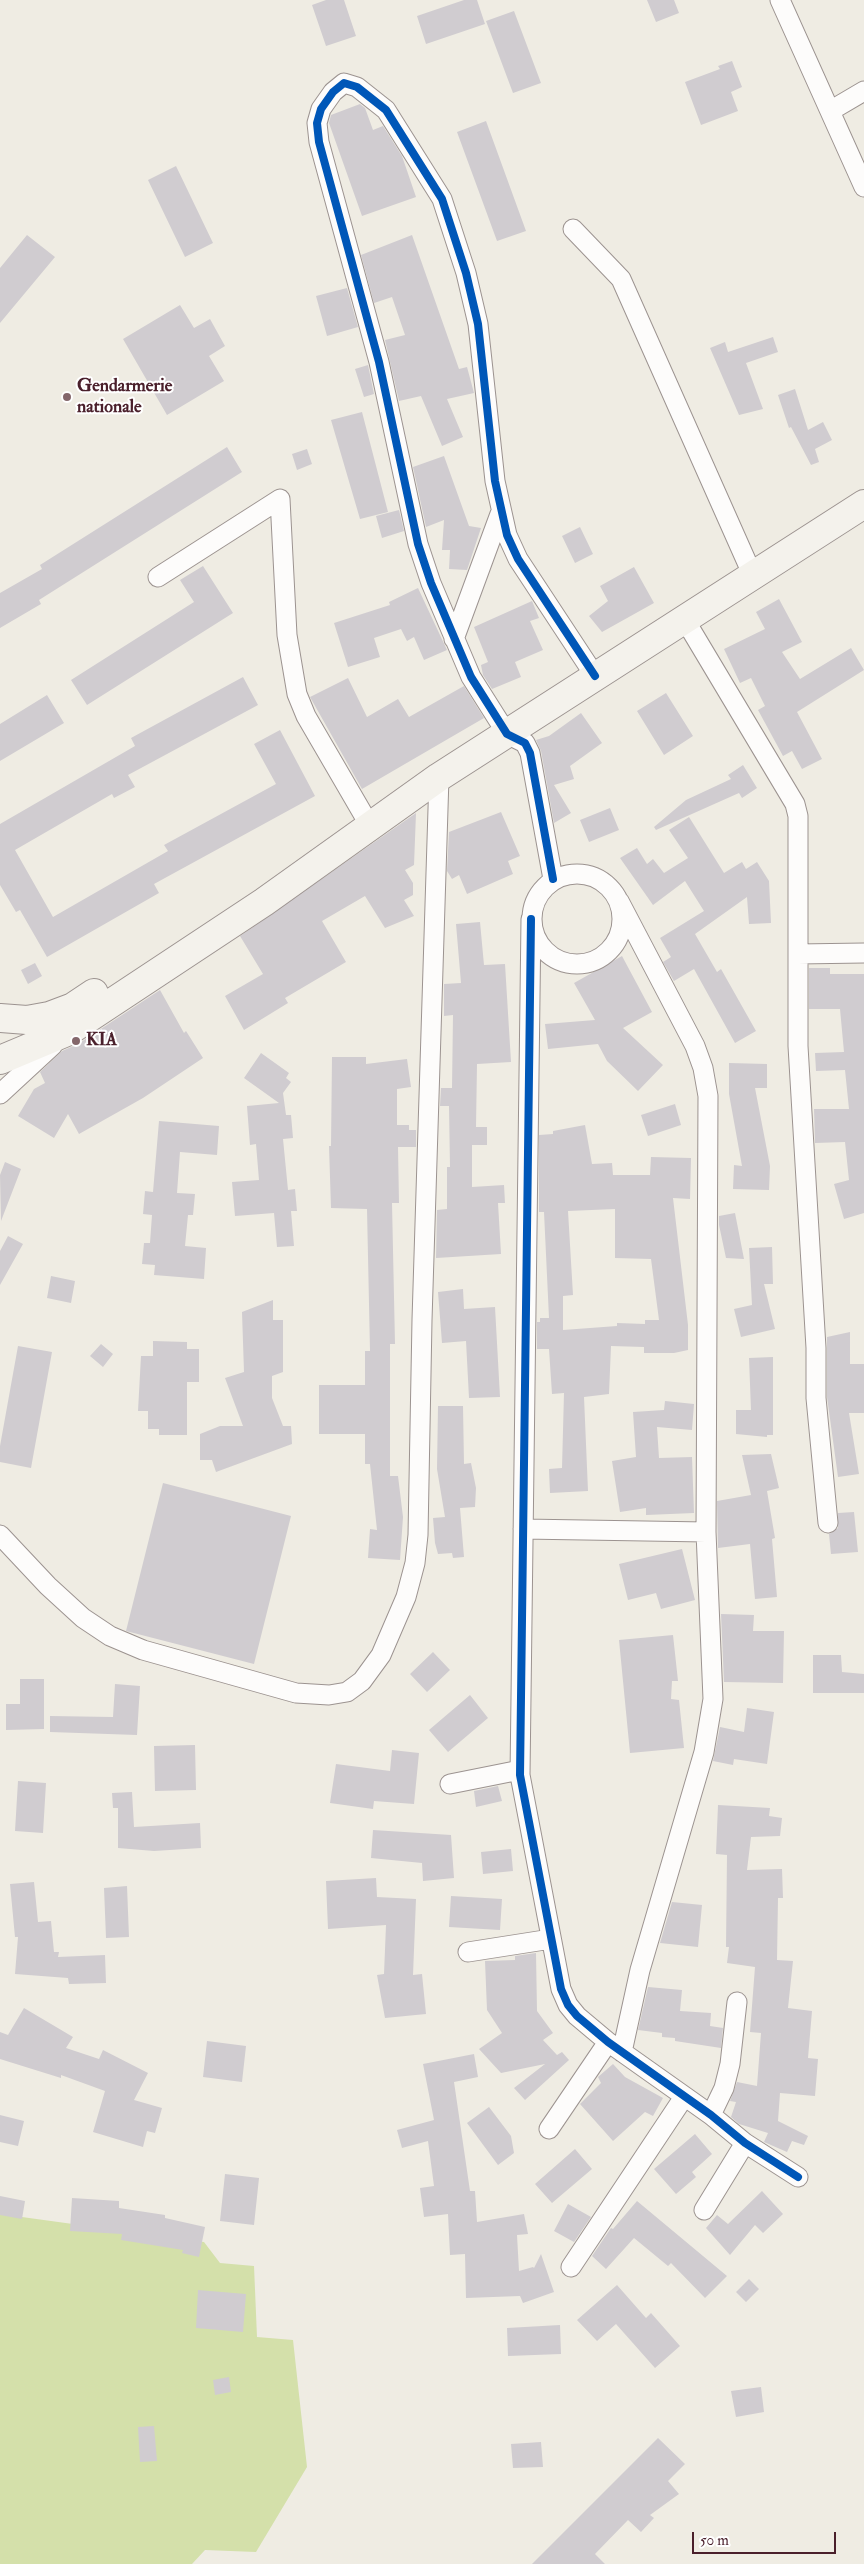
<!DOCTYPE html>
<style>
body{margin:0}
#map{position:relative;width:864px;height:2564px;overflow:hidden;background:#efece3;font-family:"IM FELL Double Pica",serif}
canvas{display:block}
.scale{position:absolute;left:692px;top:2532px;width:144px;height:22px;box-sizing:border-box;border:2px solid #4a1f2b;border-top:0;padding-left:6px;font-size:15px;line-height:18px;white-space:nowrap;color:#4a1f2b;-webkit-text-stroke:4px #fff;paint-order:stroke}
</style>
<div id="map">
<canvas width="864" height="2564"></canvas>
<div class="scale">50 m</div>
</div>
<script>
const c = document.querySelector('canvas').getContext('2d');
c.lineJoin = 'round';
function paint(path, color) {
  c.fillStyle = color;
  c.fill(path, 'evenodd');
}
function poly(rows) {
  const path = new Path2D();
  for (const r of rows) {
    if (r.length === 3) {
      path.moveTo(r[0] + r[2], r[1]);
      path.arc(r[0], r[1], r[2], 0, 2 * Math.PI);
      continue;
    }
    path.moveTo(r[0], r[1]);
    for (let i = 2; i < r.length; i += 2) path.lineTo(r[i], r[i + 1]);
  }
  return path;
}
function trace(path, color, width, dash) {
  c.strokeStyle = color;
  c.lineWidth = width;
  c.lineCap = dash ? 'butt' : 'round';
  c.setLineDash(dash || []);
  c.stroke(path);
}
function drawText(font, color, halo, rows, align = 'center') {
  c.font = font + ' "IM FELL Double Pica",serif';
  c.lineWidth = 4;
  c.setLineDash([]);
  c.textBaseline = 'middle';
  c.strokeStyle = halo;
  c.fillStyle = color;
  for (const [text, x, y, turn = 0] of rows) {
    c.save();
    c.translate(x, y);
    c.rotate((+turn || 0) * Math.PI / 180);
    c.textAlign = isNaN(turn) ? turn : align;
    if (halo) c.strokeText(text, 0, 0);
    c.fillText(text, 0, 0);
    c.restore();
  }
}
const green = poly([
 [0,2214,204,2242,220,2263,254,2266,257,2337,293,2340,307,2467,256,2552,205,2550,192,2564,0,2564]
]);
const building = poly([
 [326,0,344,0,356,36,326,46,312,5],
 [464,0,477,0,485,24,426,44,417,16],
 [647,0,674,0,679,13,656,22],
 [514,11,541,83,513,93,486,21],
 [732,61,742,87,731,92,738,111,701,125,685,82,720,69,718,66],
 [360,104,365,108,373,130,383,126,402,156,416,197,362,216,329,123,331,115],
 [486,121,526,231,497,241,457,132],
 [176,166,213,243,185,257,148,180],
 [27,235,55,257,0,323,0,268],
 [412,235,459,369,467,367,474,393,447,399,463,437,442,446,421,396,399,401,385,340,405,335,392,297,374,303,361,255],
 [347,288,358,327,327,336,316,296],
 [180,305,194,328,210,319,225,346,209,356,224,381,167,415,123,339],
 [773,337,778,352,746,363,763,409,739,415,710,348,725,342,728,352],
 [368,365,374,394,364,397,355,369],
 [795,389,808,430,823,422,832,440,815,449,819,462,811,465,791,427,789,428,778,395],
 [362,412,388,512,360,519,331,420],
 [227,447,242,472,39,600,41,604,0,628,0,593,42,569,40,565],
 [307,449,312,464,297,470,292,454],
 [444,456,469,526,481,528,467,570,449,569,450,550,442,550,444,520,426,527,413,467],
 [399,510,404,531,382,538,376,516],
 [580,527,593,554,575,563,562,536],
 [203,566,233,613,87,705,71,680,194,602,180,580],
 [634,567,654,603,602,632,589,616,608,601,600,586],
 [418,588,447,650,424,660,414,637,407,641,401,629,374,638,380,657,348,667,334,623,390,605,389,602],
 [779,599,802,642,782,652,800,679,851,648,864,670,797,712,822,759,802,769,792,751,783,756,758,710,765,706,751,678,740,683,724,649,765,629,756,612],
 [532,601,539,618,530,621,543,650,515,662,521,677,492,689,483,675,481,665,488,662,474,627],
 [243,677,258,705,128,775,135,787,114,798,112,794,15,850,53,917,168,851,164,845,276,784,254,744,280,730,315,796,154,884,159,893,47,957,20,910,16,912,0,885,0,824,135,746,131,738],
 [348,678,367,717,398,699,409,717,464,686,484,718,362,789,310,697],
 [666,693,693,736,664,755,637,711],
 [47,695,64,723,0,761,0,724],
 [581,713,602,743,570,766,574,779,554,785,571,813,554,823,541,751,536,740,549,736],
 [743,765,757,788,742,798,739,793,656,830,654,827,686,800,731,779,728,775],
 [610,808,619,830,589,842,580,820],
 [501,812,520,856,508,861,513,874,467,894,459,875,452,879,447,871,449,832],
 [416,813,414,865,405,870,413,883,413,895,404,900,414,916,385,928,365,896,322,921,346,962,285,998,288,1003,244,1030,225,996,263,974,240,936],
 [689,817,724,873,742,862,746,869,757,862,769,881,771,923,749,924,747,897,695,934,717,972,721,969,756,1031,735,1043,694,969,674,981,663,962,671,957,660,938,704,911,685,881,653,905,620,858,637,848,647,864,653,859,664,873,688,858,669,830],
 [480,922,484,965,505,964,511,1062,477,1064,476,1127,487,1127,487,1145,472,1145,472,1187,504,1185,505,1203,498,1203,501,1254,436,1258,437,1210,447,1209,447,1167,450,1167,449,1106,440,1106,441,1088,452,1088,453,1015,444,1016,444,984,461,983,456,924],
 [622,956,652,1012,623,1028,663,1065,638,1091,607,1061,598,1044,548,1049,545,1024,595,1020,574,983],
 [35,963,42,976,28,984,21,970],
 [809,968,830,968,830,974,864,974,864,1213,844,1219,834,1184,849,1180,845,1142,815,1143,814,1109,849,1109,845,1070,816,1071,815,1053,844,1052,840,1009,809,1009],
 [160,990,184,1033,186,1031,203,1058,143,1098,79,1134,68,1114,54,1138,18,1116,34,1089,45,1083,40,1072,62,1051,78,1044],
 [261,1053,289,1073,286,1078,291,1082,283,1093,286,1115,291,1115,293,1138,283,1139,288,1190,295,1189,297,1211,291,1211,294,1246,277,1247,274,1213,235,1216,232,1182,259,1180,256,1144,250,1145,247,1106,279,1103,244,1078],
 [332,1057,366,1057,366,1064,407,1059,411,1087,397,1089,397,1125,409,1125,409,1130,416,1130,416,1147,398,1147,399,1203,392,1203,395,1344,390,1344,390,1476,398,1476,403,1517,400,1560,368,1558,370,1529,377,1530,370,1464,365,1464,365,1434,319,1434,319,1385,365,1385,365,1351,370,1351,367,1209,331,1208,329,1146,331,1146],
 [729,1063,767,1064,767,1088,755,1088,770,1166,769,1190,733,1189,734,1165,742,1166,729,1094],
 [675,1104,681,1125,648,1136,641,1115],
 [159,1121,219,1126,217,1155,180,1152,177,1193,195,1194,193,1215,188,1215,185,1246,206,1248,204,1279,154,1275,155,1265,142,1264,144,1243,150,1243,152,1215,143,1214,145,1191,153,1192],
 [585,1125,592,1164,612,1163,613,1175,650,1175,651,1157,691,1158,690,1199,673,1198,688,1325,688,1350,674,1353,644,1353,644,1347,611,1346,609,1394,584,1397,588,1491,550,1493,549,1469,562,1468,564,1393,552,1394,549,1349,537,1349,537,1322,540,1322,540,1318,549,1318,544,1212,539,1212,539,1135,553,1134,553,1131],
 [615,1209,615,1258,651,1259,659,1320,645,1320,645,1324,617,1323,617,1326,563,1330,563,1296,573,1295,568,1211],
 [5,1162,21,1169,1,1221,0,1175],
 [735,1213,744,1259,726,1258,719,1225,719,1216],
 [8,1236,23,1244,0,1285,0,1251],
 [772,1247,773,1284,764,1284,775,1329,741,1337,734,1309,752,1305,749,1248],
 [51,1276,75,1281,71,1303,47,1298],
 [463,1289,464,1309,495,1307,500,1397,469,1398,466,1341,442,1343,438,1292],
 [273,1300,273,1320,283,1320,283,1372,272,1376,272,1398,283,1426,291,1426,292,1444,216,1472,212,1460,200,1460,200,1434,220,1426,243,1426,225,1378,244,1372,242,1312],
 [850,1332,850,1364,864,1364,864,1413,849,1413,859,1474,838,1477,827,1397,827,1337],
 [153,1341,187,1342,187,1349,199,1349,199,1382,187,1382,187,1435,159,1435,159,1429,148,1429,148,1411,138,1411,141,1356,153,1356],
 [101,1344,113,1354,103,1367,90,1356],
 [18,1346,52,1352,31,1468,0,1462,0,1446],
 [773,1357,773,1435,767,1435,767,1437,736,1434,736,1410,751,1410,749,1358],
 [665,1401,694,1404,692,1430,657,1427,659,1458,692,1457,694,1513,646,1515,646,1508,620,1512,612,1461,636,1457,633,1412,664,1410],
 [438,1406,463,1406,464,1464,471,1463,476,1488,475,1507,460,1508,464,1557,453,1558,452,1553,438,1554,435,1543,433,1518,445,1517,437,1469],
 [771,1454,779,1488,767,1491,775,1538,772,1539,777,1597,755,1599,750,1544,718,1548,717,1501,751,1495,742,1455],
 [163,1483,291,1516,254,1664,126,1631],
 [854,1512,858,1552,831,1554,829,1534,838,1528,838,1513],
 [682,1549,695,1600,661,1609,656,1593,628,1600,619,1564],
 [721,1614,754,1615,753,1631,784,1631,783,1683,724,1682],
 [673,1635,678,1681,672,1681,671,1699,679,1700,684,1748,630,1753,619,1640],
 [433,1652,450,1670,427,1692,410,1674],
 [813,1655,841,1655,842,1672,864,1674,864,1693,813,1693],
 [20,1679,44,1679,44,1729,6,1730,6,1704,20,1704],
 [115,1684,140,1686,137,1735,50,1732,50,1716,113,1717],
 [470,1695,488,1718,448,1752,429,1730],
 [747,1708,774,1712,767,1764,734,1759,733,1765,713,1761,720,1727,744,1732],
 [195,1745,196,1790,155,1791,154,1746],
 [392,1750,419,1753,414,1804,374,1801,373,1809,330,1803,336,1764,390,1771],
 [18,1781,46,1783,43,1833,15,1831],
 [498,1786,502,1801,476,1807,474,1791],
 [132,1792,134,1827,200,1823,201,1848,154,1851,118,1848,118,1808,113,1808,112,1793],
 [718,1805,770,1808,769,1816,782,1818,780,1836,751,1837,747,1870,782,1869,783,1898,778,1898,777,1960,793,1961,788,2008,812,2011,808,2058,818,2059,815,2096,780,2093,778,2121,808,2136,804,2145,792,2141,787,2152,764,2142,768,2133,739,2124,731,2117,736,2102,730,2101,737,2082,757,2086,761,2033,750,2032,755,1967,727,1963,729,1947,726,1947,727,1855,716,1854],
 [373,1830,451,1835,454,1878,423,1881,422,1863,371,1858],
 [511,1849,513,1871,483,1874,481,1852],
 [376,1878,377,1897,416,1899,413,1975,422,1974,426,2014,385,2018,377,1975,384,1974,386,1925,328,1929,326,1881],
 [34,1882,38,1922,51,1921,54,1952,59,1952,58,1957,105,1955,106,1983,69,1984,68,1978,15,1974,18,1937,15,1937,10,1884],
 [127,1886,129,1937,106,1938,104,1888],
 [451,1896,502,1899,500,1930,449,1927],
 [672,1902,702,1905,698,1947,660,1943],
 [536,1953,537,2011,553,2033,543,2040,557,2055,562,2052,569,2060,525,2100,514,2088,545,2064,501,2073,479,2049,502,2033,487,2010,485,1961,515,1960,515,1956],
 [648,1987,682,1990,680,2011,711,2013,710,2026,723,2028,721,2048,675,2041,675,2038,662,2037,662,2033,638,2030],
 [24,2008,73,2037,66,2048,99,2059,103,2050,148,2073,134,2100,162,2108,155,2133,147,2131,143,2147,93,2132,105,2091,61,2075,61,2078,0,2059,0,2032,8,2035],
 [207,2041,246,2046,242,2082,203,2077],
 [474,2054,478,2077,454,2082,470,2191,475,2191,477,2222,524,2214,528,2234,517,2235,519,2271,533,2267,534,2268,541,2254,554,2292,523,2303,520,2296,466,2298,465,2254,450,2255,448,2214,424,2217,420,2188,434,2186,428,2141,402,2148,397,2130,434,2120,423,2064],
 [613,2064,625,2077,663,2098,653,2116,645,2112,613,2141,580,2104,601,2083,598,2077],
 [489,2107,511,2136,514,2153,498,2165,467,2123],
 [0,2115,24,2121,18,2146,0,2142],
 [695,2134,712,2154,692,2172,696,2177,676,2194,654,2169],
 [575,2149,592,2169,552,2203,535,2184],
 [225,2174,259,2178,254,2225,220,2221],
 [762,2191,783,2214,763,2233,755,2225,730,2255,706,2228,717,2215,728,2224],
 [0,2196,25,2201,22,2219,0,2215],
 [72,2198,119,2201,119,2208,165,2215,165,2218,205,2227,199,2257,182,2253,183,2250,121,2240,122,2234,70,2231],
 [637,2201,727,2276,705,2298,671,2263,668,2266,634,2238,606,2269,592,2256,611,2228,613,2229],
 [568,2204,591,2217,574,2242,554,2231],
 [749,2279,759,2289,746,2302,736,2292],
 [617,2285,646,2318,651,2313,680,2346,655,2368,616,2324,597,2341,577,2320],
 [198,2290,246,2294,243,2332,196,2328],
 [560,2325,561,2354,508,2356,507,2328],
 [229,2377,231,2392,215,2395,213,2380],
 [761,2387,764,2412,736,2417,731,2391],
 [154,2426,157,2461,140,2462,138,2427],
 [658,2438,685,2464,668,2481,679,2494,650,2515,654,2518,641,2532,628,2520,595,2554,605,2564,532,2564],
 [541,2442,543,2467,513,2468,511,2444]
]);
const street = poly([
 [780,0,864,187],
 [830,111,864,91],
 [573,229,621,279,753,576],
 [158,577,280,499,287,635,297,694,306,716,370,826],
 [685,620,795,804,798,816,798,1046,816,1348,816,1398,828,1523],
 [454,639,500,514],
 [577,919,45],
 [553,879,530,753,525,743,507,734,471,677,431,583,418,544,379,362,319,142,317,123,321,109,333,92,344,83,357,87,386,110,442,199,466,273,478,324,495,481,507,535,518,559,595,676],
 [619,901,695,1046,703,1068,708,1096,706,1532,713,1699,704,1752,640,1970,622,2052],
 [531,919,520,1775,561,1989,568,2005,577,2016,608,2042,711,2115,745,2143,798,2177],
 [798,954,864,953],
 [0,1094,53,1045],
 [523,1529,706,1532],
 [0,1535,48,1586,83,1618,110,1636,143,1650,296,1693,329,1695,347,1692,362,1681,381,1655,406,1597,415,1563,418,1535,422,1320,439,777],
 [450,1784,520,1770],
 [468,1952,551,1939],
 [711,2115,724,2088,730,2064,737,2002],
 [549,2129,608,2042],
 [704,2210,745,2143],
 [571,2267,684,2097]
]);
const secondary = poly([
 [0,1018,27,1020,49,1016,73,1007,94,993],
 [0,1060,69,1031,264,902,439,777,864,504]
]);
const cycleway = poly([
 [553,879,530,753,525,743,507,734,471,677,431,583,418,544,379,362,319,142,317,123,321,109,333,92,344,83,357,87,386,110,442,199,466,273,478,324,495,481,507,535,518,559,595,676],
 [531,919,520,1775,561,1989,568,2005,577,2016,608,2042,711,2115,745,2143,798,2177]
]);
const markers = [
 [67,397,5,"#84676b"],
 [76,1041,5,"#84676b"]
];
const poiNames = [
 ["Gendarmerie",77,387],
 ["nationale",77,408],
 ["KIA",86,1041]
];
paint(green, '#d4e0aa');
paint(building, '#d0ccd0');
trace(street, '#9c9390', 21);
trace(secondary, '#9c9390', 30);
trace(street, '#fdfcfb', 19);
trace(secondary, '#f4f2ec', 28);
trace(cycleway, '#0057b8', 8);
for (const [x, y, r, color] of markers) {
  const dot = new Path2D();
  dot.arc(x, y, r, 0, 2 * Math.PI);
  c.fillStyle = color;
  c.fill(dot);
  trace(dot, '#fff', 2);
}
drawText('bold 18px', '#4a1f2b', '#fff', poiNames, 'left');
</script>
